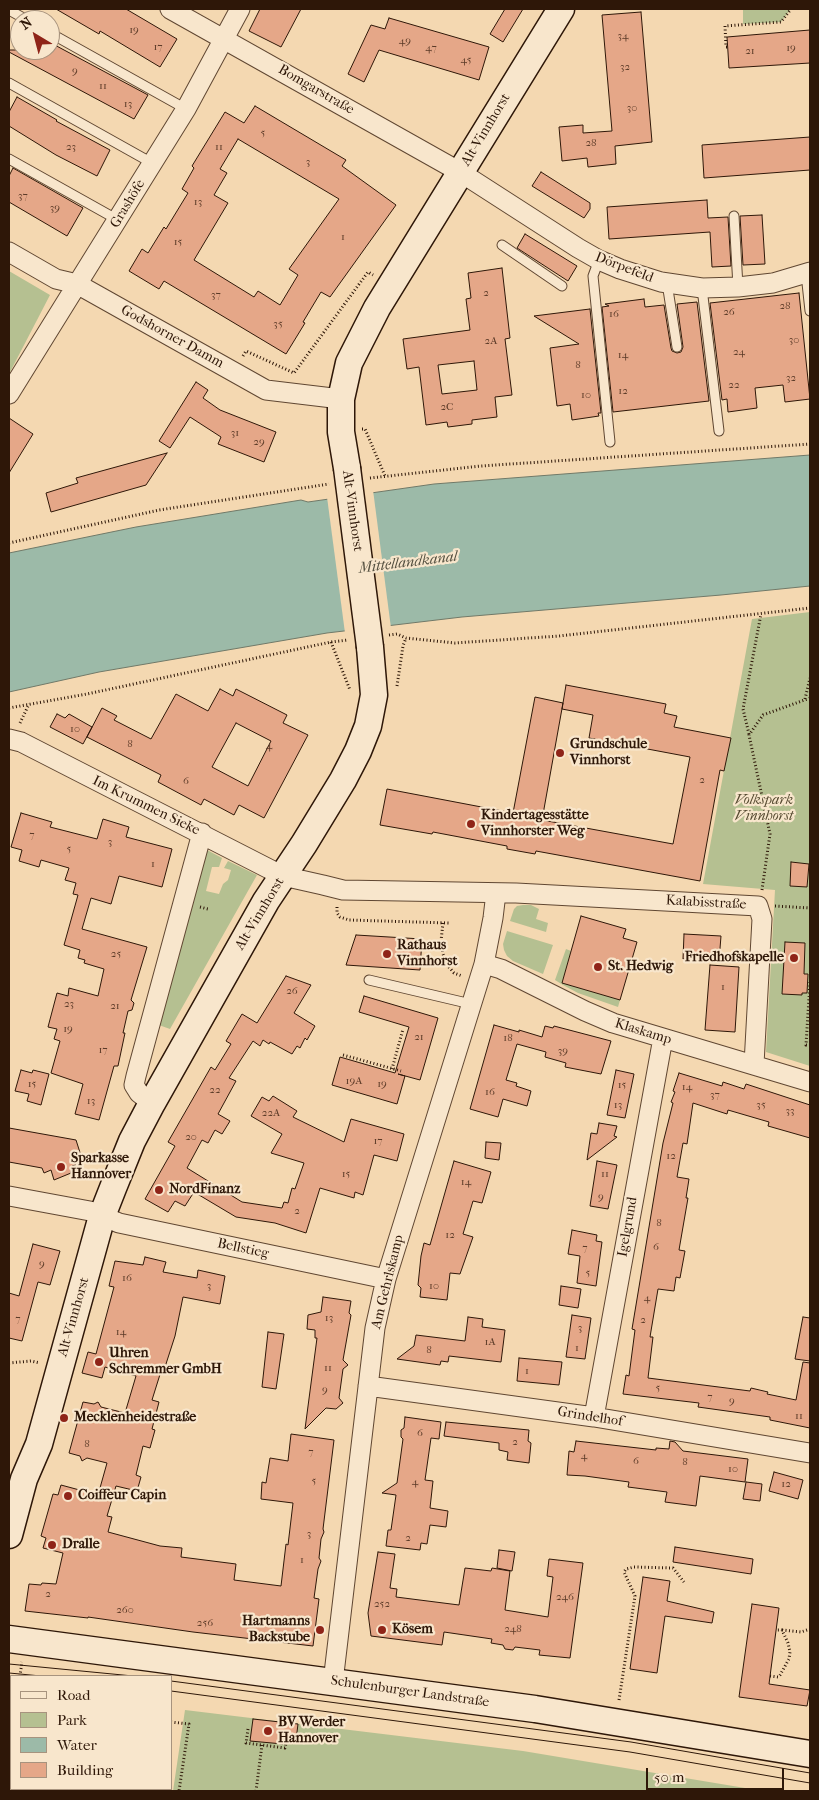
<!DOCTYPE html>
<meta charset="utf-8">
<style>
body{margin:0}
#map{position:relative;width:819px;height:1800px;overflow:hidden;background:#f4d8b1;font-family:"IM FELL French Canon",serif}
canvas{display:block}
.frame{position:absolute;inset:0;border:10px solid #2e1708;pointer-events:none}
.legend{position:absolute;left:10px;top:1675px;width:162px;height:115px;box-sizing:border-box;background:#f8e6cc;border:1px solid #a7937e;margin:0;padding:6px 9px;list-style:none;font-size:15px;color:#2e1708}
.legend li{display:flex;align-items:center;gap:10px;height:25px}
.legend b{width:25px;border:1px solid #a7937e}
.north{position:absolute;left:10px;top:10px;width:50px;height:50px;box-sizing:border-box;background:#f8e6cc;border:1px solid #a7937e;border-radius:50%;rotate:323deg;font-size:14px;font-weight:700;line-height:20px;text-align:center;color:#2e1708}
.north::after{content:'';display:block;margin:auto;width:18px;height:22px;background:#8f2418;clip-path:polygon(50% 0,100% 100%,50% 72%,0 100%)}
.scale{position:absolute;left:646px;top:1768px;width:138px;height:22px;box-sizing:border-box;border:2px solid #2e1708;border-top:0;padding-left:6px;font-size:15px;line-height:18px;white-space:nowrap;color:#2e1708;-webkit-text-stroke:4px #f8e6cc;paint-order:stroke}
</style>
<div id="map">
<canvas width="819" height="1800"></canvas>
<div class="frame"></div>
<ul class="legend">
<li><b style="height:6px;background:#f8e6cc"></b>Road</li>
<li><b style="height:14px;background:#b5c091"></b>Park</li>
<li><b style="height:14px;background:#9cbaa8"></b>Water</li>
<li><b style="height:14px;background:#e5a788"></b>Building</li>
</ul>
<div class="north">N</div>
<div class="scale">50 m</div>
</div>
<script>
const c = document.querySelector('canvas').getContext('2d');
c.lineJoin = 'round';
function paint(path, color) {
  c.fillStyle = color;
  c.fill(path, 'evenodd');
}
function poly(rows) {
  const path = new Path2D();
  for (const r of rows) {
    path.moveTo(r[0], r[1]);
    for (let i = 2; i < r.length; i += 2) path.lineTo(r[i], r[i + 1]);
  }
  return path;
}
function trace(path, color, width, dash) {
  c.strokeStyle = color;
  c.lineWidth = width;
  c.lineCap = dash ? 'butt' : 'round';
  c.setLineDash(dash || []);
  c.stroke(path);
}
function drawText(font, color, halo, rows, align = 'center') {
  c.font = font + ' "IM FELL French Canon",serif';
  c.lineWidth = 4.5;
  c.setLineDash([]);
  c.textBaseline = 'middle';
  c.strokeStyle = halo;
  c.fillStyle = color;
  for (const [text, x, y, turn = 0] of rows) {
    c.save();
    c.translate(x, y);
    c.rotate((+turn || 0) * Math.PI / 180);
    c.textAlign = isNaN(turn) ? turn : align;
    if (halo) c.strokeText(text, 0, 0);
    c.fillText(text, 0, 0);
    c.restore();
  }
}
const green = poly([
 [743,9,791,9,781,22,743,24],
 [9,271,50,295,9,374],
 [810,612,810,1066,766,1052,775,890,703,884,752,619],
 [207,850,222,858,219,867,212,867,206,891,219,894,223,884,228,880,231,870,224,868,228,861,257,875,170,1029,156,1024],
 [523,905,531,905,539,909,536,919,548,923,546,932,510,921,514,909,517,906],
 [507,931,553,945,543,974,513,961,507,956,504,950,503,944],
 [566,949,571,951,562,983,620,1000,618,1007,578,993,563,985,555,980],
 [185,1710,523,1751,763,1791,173,1791]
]);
const water = poly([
 [810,455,810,586,721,595,462,617,327,633,99,672,9,692,9,553,136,527,301,500,308,502,434,484,810,455]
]);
const pier = poly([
 [373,490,391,628,345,633,327,497]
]);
const building = poly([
 [56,9,126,9,177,39,160,67,100,31,99,34,56,9],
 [260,9,301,9,281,47,249,31,260,9],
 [505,9,523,9,503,42,490,34,505,9],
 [641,12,652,142,615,146,616,164,588,167,587,158,562,161,559,127,583,125,583,133,612,131,602,15,641,12],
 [389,18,489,47,479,80,379,50,364,82,348,74,371,25,385,29,389,18],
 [810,30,810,63,729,68,727,37,810,30],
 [51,43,148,95,134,119,9,52,9,50,50,50,51,43],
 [17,97,57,120,56,121,110,150,97,176,56,155,9,126,9,112,17,97],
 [255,106,346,160,342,166,396,205,330,297,321,292,303,322,305,323,286,354,164,281,159,289,129,271,142,249,148,253,164,227,166,229,188,193,182,189,194,168,192,166,225,112,244,123,255,106],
 [238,139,339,199,289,269,298,275,280,305,258,291,254,297,194,260,228,203,214,195,227,173,220,169,238,139],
 [810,137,810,170,704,178,702,145,810,137],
 [13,168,83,208,67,236,9,202,9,176,13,168],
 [541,172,590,203,590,209,584,218,532,186,541,172],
 [707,200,708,218,728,217,731,266,712,267,710,232,609,239,607,207,707,200],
 [762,215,765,264,743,265,740,216,762,215],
 [525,234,577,266,568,281,517,248,525,234],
 [502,268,510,338,505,339,512,395,495,397,497,417,472,420,472,424,448,427,447,422,426,425,419,367,407,369,403,339,470,330,466,299,471,298,468,273,502,268],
 [474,361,477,390,442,394,438,365,474,361],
 [799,293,810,399,785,402,783,385,755,388,757,408,728,412,727,399,722,400,710,303,799,293],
 [644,299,645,307,664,305,671,348,672,351,677,353,681,352,683,347,677,304,697,302,709,401,613,412,602,307,609,306,605,304,644,299],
 [590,309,601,413,598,413,599,416,572,420,570,404,557,406,550,348,579,344,534,316,590,309],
 [196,382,208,390,203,398,220,410,276,432,264,462,218,444,221,437,190,417,170,448,159,441,196,382],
 [9,418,33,434,9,473,9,418],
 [167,453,146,485,51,512,46,493,78,483,76,478,167,453],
 [566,685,666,704,664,713,677,716,674,727,731,738,724,771,720,770,700,881,536,851,535,854,507,849,507,846,433,832,432,834,380,825,387,789,513,813,535,697,563,703,542,820,673,844,690,757,589,738,593,715,562,709,566,685],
 [220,689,233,696,236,689,287,715,283,723,308,735,264,818,239,805,234,815,204,799,201,805,158,782,161,775,87,737,102,708,117,716,114,720,151,739,176,694,208,711,220,689],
 [236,723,271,741,248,786,212,767,236,723],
 [57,714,65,718,69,714,92,727,83,744,50,727,57,714],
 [21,813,52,822,50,827,97,839,103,819,129,827,126,837,172,849,162,887,119,876,111,904,91,898,82,929,147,947,131,1000,134,1003,132,1010,128,1011,123,1033,125,1033,118,1066,114,1066,99,1120,75,1114,83,1084,51,1073,60,1041,54,1039,57,1029,48,1027,57,993,68,996,69,988,98,996,104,969,84,963,85,960,78,958,80,950,64,945,78,895,73,894,76,883,65,880,69,868,41,860,39,867,19,861,22,850,11,847,21,813],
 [791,862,809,864,807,887,790,886,791,862],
 [581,916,626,929,623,938,637,942,620,1000,562,983,581,916],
 [684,934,721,936,719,961,683,959,684,934],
 [356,935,422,939,420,970,346,965,356,935],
 [785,942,805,943,804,974,808,974,807,993,802,993,802,995,782,994,785,942],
 [710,965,739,967,735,1032,705,1030,710,965],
 [286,976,311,985,294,1013,315,1026,307,1040,305,1038,300,1048,297,1046,292,1054,270,1042,269,1044,263,1040,260,1046,253,1041,229,1078,236,1081,218,1114,230,1121,222,1134,215,1130,208,1143,202,1140,187,1168,242,1202,282,1208,284,1202,288,1203,292,1188,295,1189,304,1163,271,1153,282,1134,251,1116,262,1097,269,1101,273,1096,297,1111,293,1117,344,1142,351,1119,404,1134,397,1161,374,1155,363,1195,355,1192,354,1198,320,1188,306,1233,275,1223,236,1217,194,1192,185,1206,175,1201,168,1212,145,1199,175,1146,168,1142,211,1067,215,1070,231,1044,226,1041,242,1014,257,1023,286,976],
 [364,996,438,1018,420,1080,398,1074,405,1076,397,1104,332,1085,340,1057,395,1073,409,1027,359,1012,364,996],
 [494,1025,519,1032,519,1030,542,1037,545,1026,553,1028,554,1026,611,1041,601,1074,565,1067,566,1063,545,1057,546,1052,517,1044,506,1080,517,1083,516,1086,531,1091,527,1106,503,1099,498,1117,470,1109,494,1025],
 [21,1070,32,1073,33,1070,49,1074,41,1105,27,1101,29,1094,15,1091,21,1070],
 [616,1070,634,1074,625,1118,607,1115,616,1070],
 [679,1073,722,1086,723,1082,744,1089,746,1084,810,1105,810,1138,768,1126,769,1122,728,1110,727,1114,693,1103,687,1144,683,1143,677,1177,689,1179,686,1198,688,1198,679,1250,685,1251,680,1278,676,1277,674,1291,658,1289,650,1337,653,1337,648,1378,750,1391,751,1388,768,1392,767,1394,796,1400,803,1362,810,1363,810,1428,770,1420,770,1417,698,1407,699,1403,623,1394,626,1375,629,1376,635,1330,632,1329,663,1143,673,1103,671,1102,675,1092,673,1091,679,1073],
 [599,1123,617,1126,614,1136,617,1137,587,1160,591,1133,597,1134,599,1123],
 [9,1128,76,1140,83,1162,72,1166,71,1173,54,1180,51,1170,44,1173,42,1168,9,1162,9,1128],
 [486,1142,501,1143,499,1160,485,1158,486,1142],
 [454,1161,491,1172,482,1203,473,1201,463,1234,473,1237,460,1274,450,1273,447,1300,420,1297,421,1288,418,1285,421,1256,424,1243,430,1245,454,1161],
 [597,1161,617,1165,608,1209,590,1206,597,1161],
 [572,1230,597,1235,596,1241,602,1242,596,1286,577,1283,580,1256,568,1254,572,1230],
 [33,1244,60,1251,50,1285,38,1282,22,1341,9,1338,9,1293,19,1296,33,1244],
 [145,1257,166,1262,163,1272,197,1278,198,1270,225,1276,220,1304,183,1297,175,1336,165,1367,162,1368,152,1400,159,1402,152,1429,155,1430,150,1448,143,1446,136,1475,141,1477,137,1491,116,1486,107,1516,112,1517,108,1532,160,1546,182,1548,181,1557,236,1564,234,1580,281,1586,286,1544,288,1545,293,1503,261,1499,262,1482,266,1483,270,1458,288,1461,291,1434,334,1440,323,1529,324,1532,321,1539,319,1558,321,1561,318,1569,314,1598,319,1599,313,1646,193,1632,88,1617,88,1618,25,1611,29,1584,41,1585,42,1583,56,1584,63,1553,43,1548,46,1538,41,1536,53,1494,58,1495,61,1485,98,1495,107,1463,87,1458,82,1461,80,1456,69,1453,83,1402,94,1404,98,1402,101,1407,125,1413,136,1376,105,1367,102,1378,82,1373,88,1352,96,1354,114,1287,109,1286,115,1261,143,1265,145,1257],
 [561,1286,581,1289,578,1308,559,1305,561,1286],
 [323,1297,351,1301,349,1313,351,1315,343,1360,348,1365,343,1369,339,1398,343,1403,336,1409,326,1408,305,1429,317,1338,315,1338,315,1330,307,1329,308,1315,321,1312,323,1297],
 [572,1315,591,1318,585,1359,566,1357,572,1315],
 [468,1317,483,1319,482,1327,505,1330,501,1362,449,1356,448,1362,441,1361,440,1365,397,1359,414,1346,416,1335,465,1341,468,1317],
 [803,1317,810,1318,810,1361,795,1359,803,1317],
 [268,1332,284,1334,276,1389,262,1387,268,1332],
 [519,1358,562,1362,559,1385,517,1381,519,1358],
 [405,1417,441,1422,439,1439,431,1438,425,1480,433,1481,430,1508,448,1511,446,1527,430,1525,427,1544,421,1543,420,1550,386,1546,388,1530,391,1530,396,1495,382,1493,397,1483,403,1439,401,1437,401,1430,404,1428,405,1417],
 [446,1422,529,1430,528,1441,531,1443,529,1463,507,1460,508,1452,499,1450,499,1443,444,1436,446,1422],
 [576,1441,656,1450,656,1448,669,1449,670,1441,675,1442,683,1451,748,1459,745,1482,700,1476,696,1506,665,1502,667,1492,628,1487,629,1482,585,1476,567,1475,569,1451,574,1452,576,1441],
 [774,1472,803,1480,798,1499,769,1491,774,1472],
 [746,1482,762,1484,760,1501,743,1499,746,1482],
 [675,1547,753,1559,751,1574,673,1562,675,1547],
 [499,1550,515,1552,512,1571,497,1568,499,1550],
 [378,1552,395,1554,390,1588,397,1589,396,1597,459,1605,465,1568,491,1571,492,1568,510,1571,505,1610,548,1617,553,1577,547,1576,549,1559,583,1563,570,1658,539,1655,540,1650,515,1647,513,1650,505,1649,503,1645,491,1643,492,1639,444,1632,442,1645,371,1636,368,1613,378,1552],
 [643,1577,670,1581,667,1601,714,1612,712,1623,665,1616,657,1673,630,1669,643,1577],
 [752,1604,779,1608,769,1684,810,1690,807,1706,739,1697,752,1604],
 [253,1719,298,1724,296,1740,283,1739,283,1744,250,1741,253,1719]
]);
const path = poly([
 [727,47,726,47,725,26,781,22,791,9],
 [243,356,246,351,294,373,368,272,373,275],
 [362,429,365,429,385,476],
 [370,478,481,466,810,444],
 [9,543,159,510,329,484],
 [389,635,397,634,406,638,455,643,559,636,810,608],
 [331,642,350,690],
 [397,686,403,646,406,638],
 [805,699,810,678],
 [9,708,87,694,331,642,348,640],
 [20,723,29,704],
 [749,734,743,709,761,614],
 [762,890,770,834,749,735,763,715,810,698],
 [775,906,810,908],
 [200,907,208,909],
 [337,907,337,913,340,917,349,920,449,923],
 [443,923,441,941,443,954,448,966,454,973,462,976],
 [810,982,806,1045,810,1045],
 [343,1055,401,1071],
 [392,1069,403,1029],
 [9,1363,31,1361,40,1363],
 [782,1630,801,1632,810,1629],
 [20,1676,22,1662],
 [770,1676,778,1677,780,1675,789,1659,790,1652,788,1643,782,1630,776,1630],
 [9,1698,11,1699],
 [619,1700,635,1596,624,1572,626,1569,634,1567,673,1568,684,1582],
 [171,1722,189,1724,179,1791],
 [9,1728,11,1729],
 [248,1729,246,1743,285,1748,287,1739],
 [9,1757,11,1757],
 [256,1791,262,1745]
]);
const lane = poly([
 [9,10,27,20],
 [50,33,186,109],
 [9,83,152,163],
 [9,159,118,220],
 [734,216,738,287],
 [502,245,562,286],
 [599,260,593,276,610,442],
 [806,274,810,311],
 [667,283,677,347],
 [702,288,719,431],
 [369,980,471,1004]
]);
const street = poly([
 [170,9,460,172,578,248,599,260,620,269,661,282,702,288,738,287,773,283,810,272],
 [9,252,56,279,77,284,266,390,341,399],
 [9,394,186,109,240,9],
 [9,739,21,742,283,876,323,885,343,890,516,893,758,906,762,919,754,1064],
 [484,964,501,969,585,1011,613,1023,810,1082],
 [152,1103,139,1093,134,1085,136,1076,202,833],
 [9,1196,90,1211,119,1223,386,1279],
 [368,1386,594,1417,810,1453],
 [594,1417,663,1038],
 [333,1682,375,1328,386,1279,484,964,493,918,496,893]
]);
const secondary = poly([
 [347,468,341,432,341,399,349,363,377,308,561,9],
 [9,1535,24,1479,39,1444,102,1216,113,1188,132,1141,152,1103,266,901,304,844,343,780,358,751,368,726,374,695,370,647],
 [9,1639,535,1709,810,1754]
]);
const tram = poly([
 [9,1664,133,1676],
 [9,1673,41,1676],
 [171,1681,631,1742,810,1773],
 [171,1691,630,1752,810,1783]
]);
const secondaryBridge = poly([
 [347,468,370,647]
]);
const markers = [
 [560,753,5,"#8f2418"],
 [471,824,5,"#8f2418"],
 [387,954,5,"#8f2418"],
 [794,958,5,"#8f2418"],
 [598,967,5,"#8f2418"],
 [61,1167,5,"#8f2418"],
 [159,1190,5,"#8f2418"],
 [99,1362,5,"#8f2418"],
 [64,1418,5,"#8f2418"],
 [68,1496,5,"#8f2418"],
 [52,1545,5,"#8f2418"],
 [320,1630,5,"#8f2418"],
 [382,1630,5,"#8f2418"],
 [268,1731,5,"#8f2418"]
];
const numberNames = [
 ["19",134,30],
 ["34",623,36],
 ["49",405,41],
 ["17",158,47],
 ["47",431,48],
 ["19",791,48],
 ["21",750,51],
 ["45",466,60],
 ["32",625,67],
 ["9",75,71],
 ["11",103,86],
 ["13",128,104],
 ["30",632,108],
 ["5",263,133],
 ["28",591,143],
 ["23",71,147],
 ["11",219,147],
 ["3",308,162],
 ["37",23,196],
 ["13",198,202],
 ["39",55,208],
 ["1",343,237],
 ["15",178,242],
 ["2",486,293],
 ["37",216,295],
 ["28",785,306],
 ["26",729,312],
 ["16",614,314],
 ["35",278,324],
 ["30",794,340],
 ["2A",491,341],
 ["24",739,352],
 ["14",623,355],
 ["8",578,365],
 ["32",791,378],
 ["22",734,385],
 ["12",623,391],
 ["10",586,395],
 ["2C",447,407],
 ["31",235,433],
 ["29",259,442],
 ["10",75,729],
 ["8",130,744],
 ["4",269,746],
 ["2",702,780],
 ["6",186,781],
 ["7",32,835],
 ["3",110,842],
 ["5",69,849],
 ["1",153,864],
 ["25",116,954],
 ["1",723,987],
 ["26",292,991],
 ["23",69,1004],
 ["21",115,1006],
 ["19",68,1029],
 ["21",419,1037],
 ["18",508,1038],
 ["17",103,1050],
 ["39",563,1051],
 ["19A",354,1081],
 ["15",32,1084],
 ["19",382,1084],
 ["15",622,1085],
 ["14",687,1087],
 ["22",215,1090],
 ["16",490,1092],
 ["37",715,1095],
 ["13",91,1101],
 ["13",618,1105],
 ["35",761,1105],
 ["33",790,1111],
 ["22A",271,1113],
 ["20",191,1137],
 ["17",378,1141],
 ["12",671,1156],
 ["15",346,1174],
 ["11",605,1174],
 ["14",466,1182],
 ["9",601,1197],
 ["2",297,1211],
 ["8",659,1223],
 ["12",450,1235],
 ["6",656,1247],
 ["7",585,1248],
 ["9",42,1264],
 ["5",588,1273],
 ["16",127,1278],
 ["3",209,1286],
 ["10",434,1286],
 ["4",647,1298],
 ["13",329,1318],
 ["7",18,1319],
 ["2",643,1320],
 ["3",580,1328],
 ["14",121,1332],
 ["1A",490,1342],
 ["1",577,1348],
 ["8",429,1350],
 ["11",328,1368],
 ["1",527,1371],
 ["5",658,1388],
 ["9",325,1390],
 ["7",710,1397],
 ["9",732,1401],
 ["11",799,1416],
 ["6",420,1433],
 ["2",515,1442],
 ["8",87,1444],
 ["7",311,1452],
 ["4",584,1456],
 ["6",636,1461],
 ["8",685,1462],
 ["10",733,1469],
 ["5",314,1481],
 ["4",415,1482],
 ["12",786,1484],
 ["3",309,1534],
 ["2",408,1538],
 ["1",302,1560],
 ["2",48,1594],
 ["246",565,1597],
 ["252",382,1604],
 ["260",125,1610],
 ["256",205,1623],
 ["248",513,1629]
];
const streetNames = [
 ["Bomgarstraße",316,90,30],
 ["Alt-Vinnhorst",486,130,-59],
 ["Grashöfe",128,204,-59],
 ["Dörpefeld",624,268,21],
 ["Godshorner Damm",172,337,29],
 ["Alt-Vinnhorst",352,511,82],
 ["Im Krummen Sieke",146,806,26],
 ["Kalabisstraße",706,903,3],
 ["Alt-Vinnhorst",260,914,-59],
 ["Klaskamp",643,1032,17],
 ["Igelgrund",628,1227,-80],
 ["Bellstieg",243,1249,12],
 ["Am Gehrlskamp",388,1282,-76],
 ["Alt-Vinnhorst",74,1317,-74],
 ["Grindelhof",590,1417,9],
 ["Schulenburger Landstraße",410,1692,8]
];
const poiNames = [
 ["Grundschule",570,745],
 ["Vinnhorst",570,761],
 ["Kindertagesstätte",481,816],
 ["Vinnhorster Weg",481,832],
 ["Rathaus",397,946],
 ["Vinnhorst",397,962],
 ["Friedhofskapelle",784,958,"right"],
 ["St. Hedwig",608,967],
 ["Sparkasse",71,1159],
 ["Hannover",71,1175],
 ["NordFinanz",169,1190],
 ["Uhren",109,1354],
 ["Schremmer GmbH",109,1370],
 ["Mecklenheidestraße",74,1418],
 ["Coiffeur Capin",78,1496],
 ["Dralle",62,1545],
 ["Hartmanns",310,1622,"right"],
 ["Backstube",310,1638,"right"],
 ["Kösem",392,1630],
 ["BV Werder",278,1723],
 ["Hannover",278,1739]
];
const parkNames = [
 ["Volkspark",764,801],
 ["Vinnhorst",764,817]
];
const waterNames = [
 ["Mittellandkanal",408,563,-7]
];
paint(green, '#b5c091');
paint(water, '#9cbaa8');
trace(water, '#707968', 1);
paint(pier, '#f4d8b1');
paint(building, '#e5a788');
trace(building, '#2e1708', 1);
trace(lane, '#604732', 11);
trace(street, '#604732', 21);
trace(secondary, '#2e1708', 29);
trace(path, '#2e1708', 3, [1, 2.5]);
trace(lane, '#f8e6cc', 9);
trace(street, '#f8e6cc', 19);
trace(secondary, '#f8e6cc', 26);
trace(tram, '#2e1708', 1);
trace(secondaryBridge, '#2e1708', 29, []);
trace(secondaryBridge, '#f8e6cc', 26);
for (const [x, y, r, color] of markers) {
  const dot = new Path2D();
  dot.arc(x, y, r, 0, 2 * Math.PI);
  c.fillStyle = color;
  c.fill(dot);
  trace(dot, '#f8e6cc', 2);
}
drawText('11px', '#5c3b28', null, numberNames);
drawText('14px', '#2e1708', '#f8e6cc', streetNames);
drawText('bold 14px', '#2e1708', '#f8e6cc', poiNames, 'left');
drawText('italic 14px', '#564a31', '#f8e6cc', parkNames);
drawText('italic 15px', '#545040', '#f8e6cc', waterNames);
</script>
